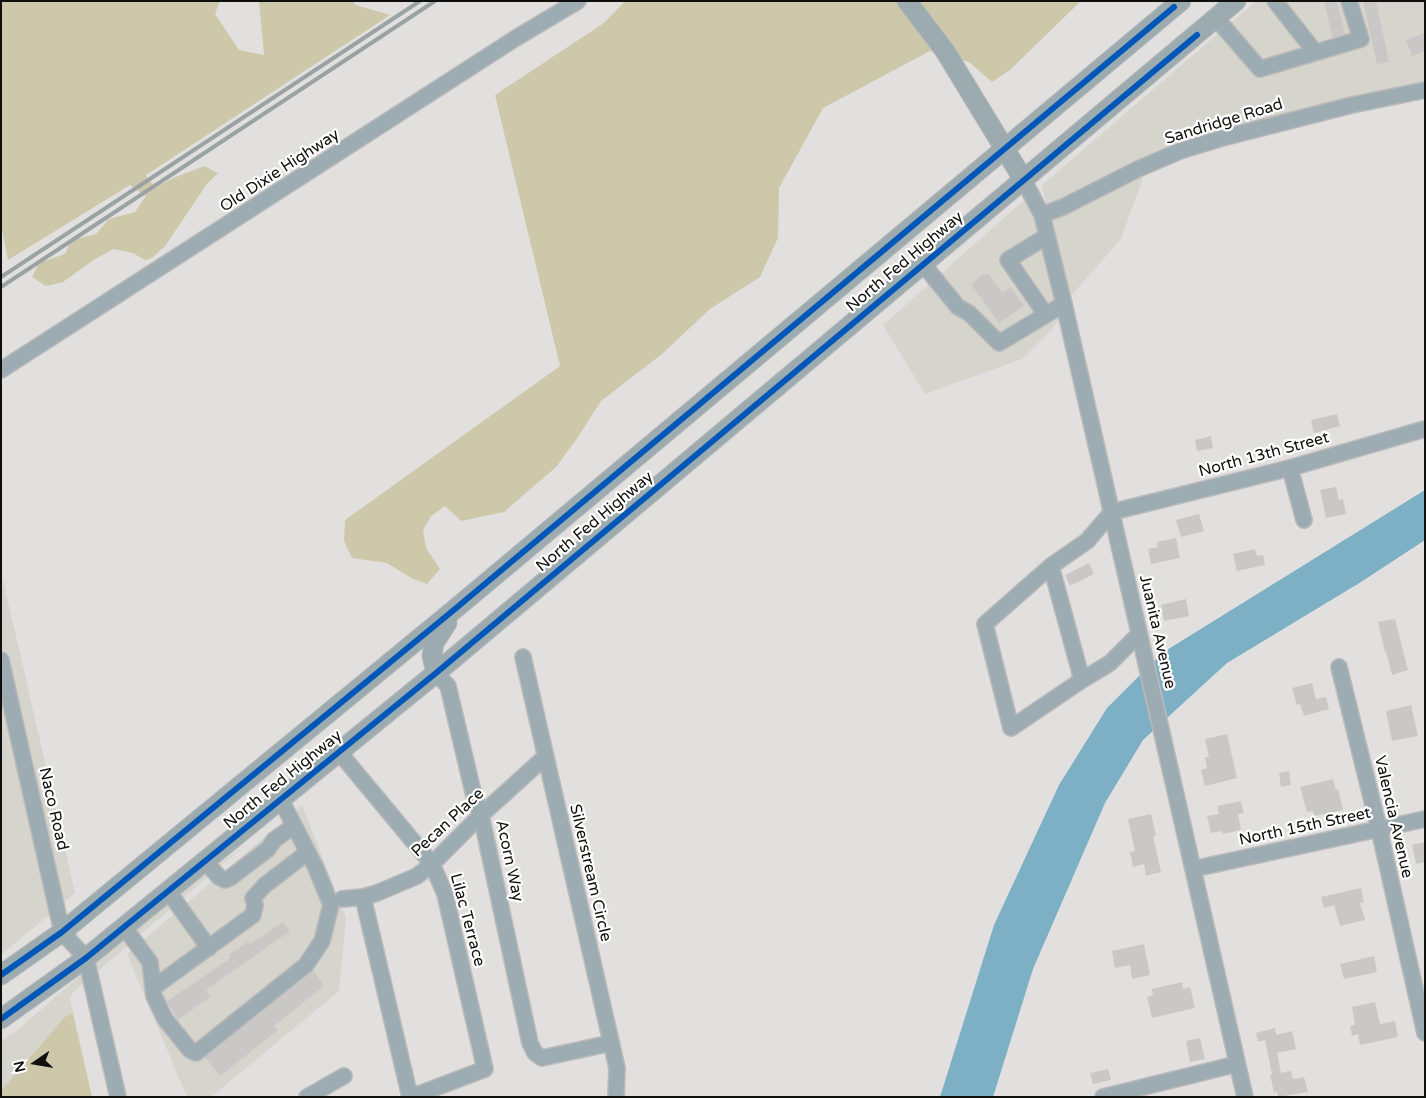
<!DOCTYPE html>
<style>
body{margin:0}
#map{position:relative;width:1426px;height:1098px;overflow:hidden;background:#e1e0df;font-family:"Varela Round",sans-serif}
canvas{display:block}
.frame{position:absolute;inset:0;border:2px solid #0f0f0d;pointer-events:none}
.north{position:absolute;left:10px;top:1038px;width:50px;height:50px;-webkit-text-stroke:4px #fff;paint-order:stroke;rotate:257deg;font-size:14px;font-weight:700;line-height:20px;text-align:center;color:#0f0f0d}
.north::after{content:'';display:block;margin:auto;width:18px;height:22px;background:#0f0f0d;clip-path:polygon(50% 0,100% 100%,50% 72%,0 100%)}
</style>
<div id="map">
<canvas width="1426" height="1098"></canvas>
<div class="frame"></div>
<div class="north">N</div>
</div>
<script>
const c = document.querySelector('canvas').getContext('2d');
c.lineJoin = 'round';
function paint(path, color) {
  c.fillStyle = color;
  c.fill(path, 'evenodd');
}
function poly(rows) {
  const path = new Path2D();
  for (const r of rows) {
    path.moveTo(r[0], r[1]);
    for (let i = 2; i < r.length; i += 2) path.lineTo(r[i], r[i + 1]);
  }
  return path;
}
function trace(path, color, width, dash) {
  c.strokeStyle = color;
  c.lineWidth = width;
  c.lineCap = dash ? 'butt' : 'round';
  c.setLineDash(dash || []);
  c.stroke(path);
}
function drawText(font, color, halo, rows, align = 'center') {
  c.font = font + ' "Varela Round",sans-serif';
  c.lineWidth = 4.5;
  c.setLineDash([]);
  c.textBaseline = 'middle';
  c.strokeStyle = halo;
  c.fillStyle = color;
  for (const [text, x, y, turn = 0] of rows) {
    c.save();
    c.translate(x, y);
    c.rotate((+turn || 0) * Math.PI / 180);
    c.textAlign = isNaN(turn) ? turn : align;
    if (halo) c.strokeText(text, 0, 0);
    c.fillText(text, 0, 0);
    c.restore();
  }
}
const built = poly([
 [1256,1,1425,1,1425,83,1351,98,1047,206,1042,185],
 [1145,172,1121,239,1070,297,1050,218],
 [1030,195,1059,319,1054,327,1022,359,925,394,883,325],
 [1,571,75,893,1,955],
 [302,805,346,918,339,991,211,1097,187,1097,127,954],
 [249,842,72,993,70,999,73,1013,65,1018,1,1091,1,1041,15,1032,134,929]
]);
const green = poly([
 [1,1,220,1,215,14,239,50,264,55,259,1,352,1,356,5,390,15,146,175,155,188,171,179,204,166,218,173,207,184,165,246,152,258,145,260,133,253,113,249,92,261,63,282,46,286,32,277,39,263,65,254,69,245,77,239,96,234,109,219,135,212,146,196,130,185,8,260,1,224],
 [625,1,1081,1,1010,70,992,82,969,62,930,51,823,108,779,188,778,238,760,277,710,309,662,354,601,401,578,437,556,467,504,512,461,521,445,506,431,516,423,530,426,548,440,569,427,584,411,578,387,563,352,558,344,541,345,520,560,366,495,95,604,23],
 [73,1013,92,1097,1,1097,1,1091,65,1017]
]);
const water = poly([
 [1425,490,1425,540,1361,582,1227,663,1143,740,1105,803,1033,969,993,1097,940,1097,994,925,1059,785,1107,708,1162,653]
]);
const building = poly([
 [1324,1,1337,1,1345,34,1333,38],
 [1363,1,1376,1,1389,62,1377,64],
 [1425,33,1425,51,1412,56,1406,40],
 [988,273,1002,293,1011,287,1024,306,999,323,971,284,984,274,985,276],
 [1337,414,1340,426,1314,433,1311,420],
 [1211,436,1213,448,1197,451,1195,440],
 [1336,487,1339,500,1343,499,1346,514,1326,518,1320,490],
 [1199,514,1204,531,1181,537,1176,520],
 [1176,538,1180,558,1151,564,1148,549,1158,547,1157,542],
 [1255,549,1257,556,1263,555,1265,565,1237,571,1233,554],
 [1089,563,1094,574,1070,586,1065,575],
 [1186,599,1189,616,1164,621,1161,605],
 [1395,619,1408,670,1392,675,1386,651,1385,652,1378,622],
 [1312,683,1316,699,1326,697,1329,709,1304,716,1300,704,1297,705,1292,688],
 [1411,705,1418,736,1392,741,1386,711],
 [1227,734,1237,778,1205,786,1201,770,1207,768,1205,757,1209,757,1205,739],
 [1289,771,1291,785,1281,787,1279,773],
 [1333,779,1336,790,1338,789,1343,810,1315,816,1313,811,1307,812,1300,787],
 [1241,801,1244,813,1238,814,1241,830,1223,834,1222,831,1211,833,1207,816,1219,814,1217,806],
 [1151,814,1156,835,1153,836,1161,872,1146,876,1144,864,1133,867,1130,852,1135,851,1128,819],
 [1425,842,1425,862,1416,864,1412,845],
 [1361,888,1364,902,1360,903,1365,920,1340,926,1334,905,1324,908,1321,897],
 [283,922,290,931,206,990,211,996,178,1020,167,1001,231,958,229,955,249,941,250,944],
 [1144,944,1150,975,1132,979,1130,965,1115,968,1112,951],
 [1374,956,1377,972,1344,979,1340,964],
 [313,971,324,986,274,1026,278,1030,220,1076,205,1057],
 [1182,982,1183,989,1190,987,1195,1008,1152,1018,1147,997,1153,995,1152,989],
 [1375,1002,1380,1024,1395,1021,1398,1037,1360,1045,1358,1034,1352,1036,1350,1026,1355,1025,1352,1007],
 [1275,1028,1276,1035,1292,1031,1296,1049,1277,1053,1281,1073,1291,1071,1293,1079,1304,1077,1308,1092,1278,1097,1277,1091,1274,1092,1270,1075,1272,1074,1265,1040,1258,1042,1256,1033],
 [1200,1038,1205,1059,1190,1062,1186,1041],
 [1108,1069,1111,1080,1093,1084,1090,1073]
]);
const minor = poly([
 [1275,1,1315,52],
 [1216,18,1260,69,1361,39,1349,1],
 [1023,179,1042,215,1064,304,1245,1097],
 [1042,215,1063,207,1138,169,1180,151,1226,137,1352,105,1425,90],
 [923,264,958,307,969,313,999,343,1064,304],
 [1046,315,1008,260,1047,236],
 [1,370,516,38,578,1],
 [1290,468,1304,520],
 [1051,566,1082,680],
 [1139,634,1110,663,1082,680,1011,728,985,624,1051,566,1087,541,1112,512,1290,468,1425,429],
 [523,657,617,1068,616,1097],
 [1,660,62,932,86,958,118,1097],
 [1339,667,1379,829,1425,1033],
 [436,673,448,686,474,796,481,815,530,1043,535,1053,542,1058,611,1043],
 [339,752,432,864,445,894,485,1069,422,1093,409,1096],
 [205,861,219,877,225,880,230,878,268,849,274,840,294,826],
 [1193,869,1425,819],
 [168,891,209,948],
 [363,897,410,1097],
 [342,899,363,897,377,893,417,876,432,864,481,815,545,757],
 [124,927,150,962,154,996,165,1019,190,1050,196,1053,306,965,322,941,331,905,316,868,281,800],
 [153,988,253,915,255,905,253,898,265,885,308,852],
 [307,1097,344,1076],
 [1103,1097,1237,1064]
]);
const major = poly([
 [907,1,945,51,1023,179],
 [436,673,432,656,434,643,447,623],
 [1,975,62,932,455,609,1181,1],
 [1,1019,86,958,436,673,1236,1]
]);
const rail = poly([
 [1,277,420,1],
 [1,287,435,1]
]);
const cycleway = poly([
 [1,975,62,932,455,609,1174,7],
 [1,1019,86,958,436,673,1197,35]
]);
const streetNames = [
 ["Sandridge Road",1224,122,-17],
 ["Old Dixie Highway",280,171,-33],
 ["North Fed Highway",905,262,-40],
 ["North 13th Street",1264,455,-15],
 ["North Fed Highway",595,522,-40],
 ["Juanita Avenue",1157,632,77],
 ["North Fed Highway",283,780,-39],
 ["Naco Road",53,809,77],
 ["Valencia Avenue",1393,817,77],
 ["Pecan Place",448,823,-43],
 ["North 15th Street",1305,827,-12],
 ["Acorn Way",509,861,78],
 ["Silverstream Circle",590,873,77],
 ["Lilac Terrace",467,920,75]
];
paint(built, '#d5d4cd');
paint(green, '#cdc8a9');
paint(water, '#7db0c4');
paint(building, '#c9c8c7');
trace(minor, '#bbbab9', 18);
trace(major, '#bbbab9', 21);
trace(minor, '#9cacb2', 15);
trace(major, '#9babb0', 19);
trace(rail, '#9ba2a4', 4);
trace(cycleway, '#0057b8', 6);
drawText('16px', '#0f0f0d', '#fff', streetNames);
</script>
